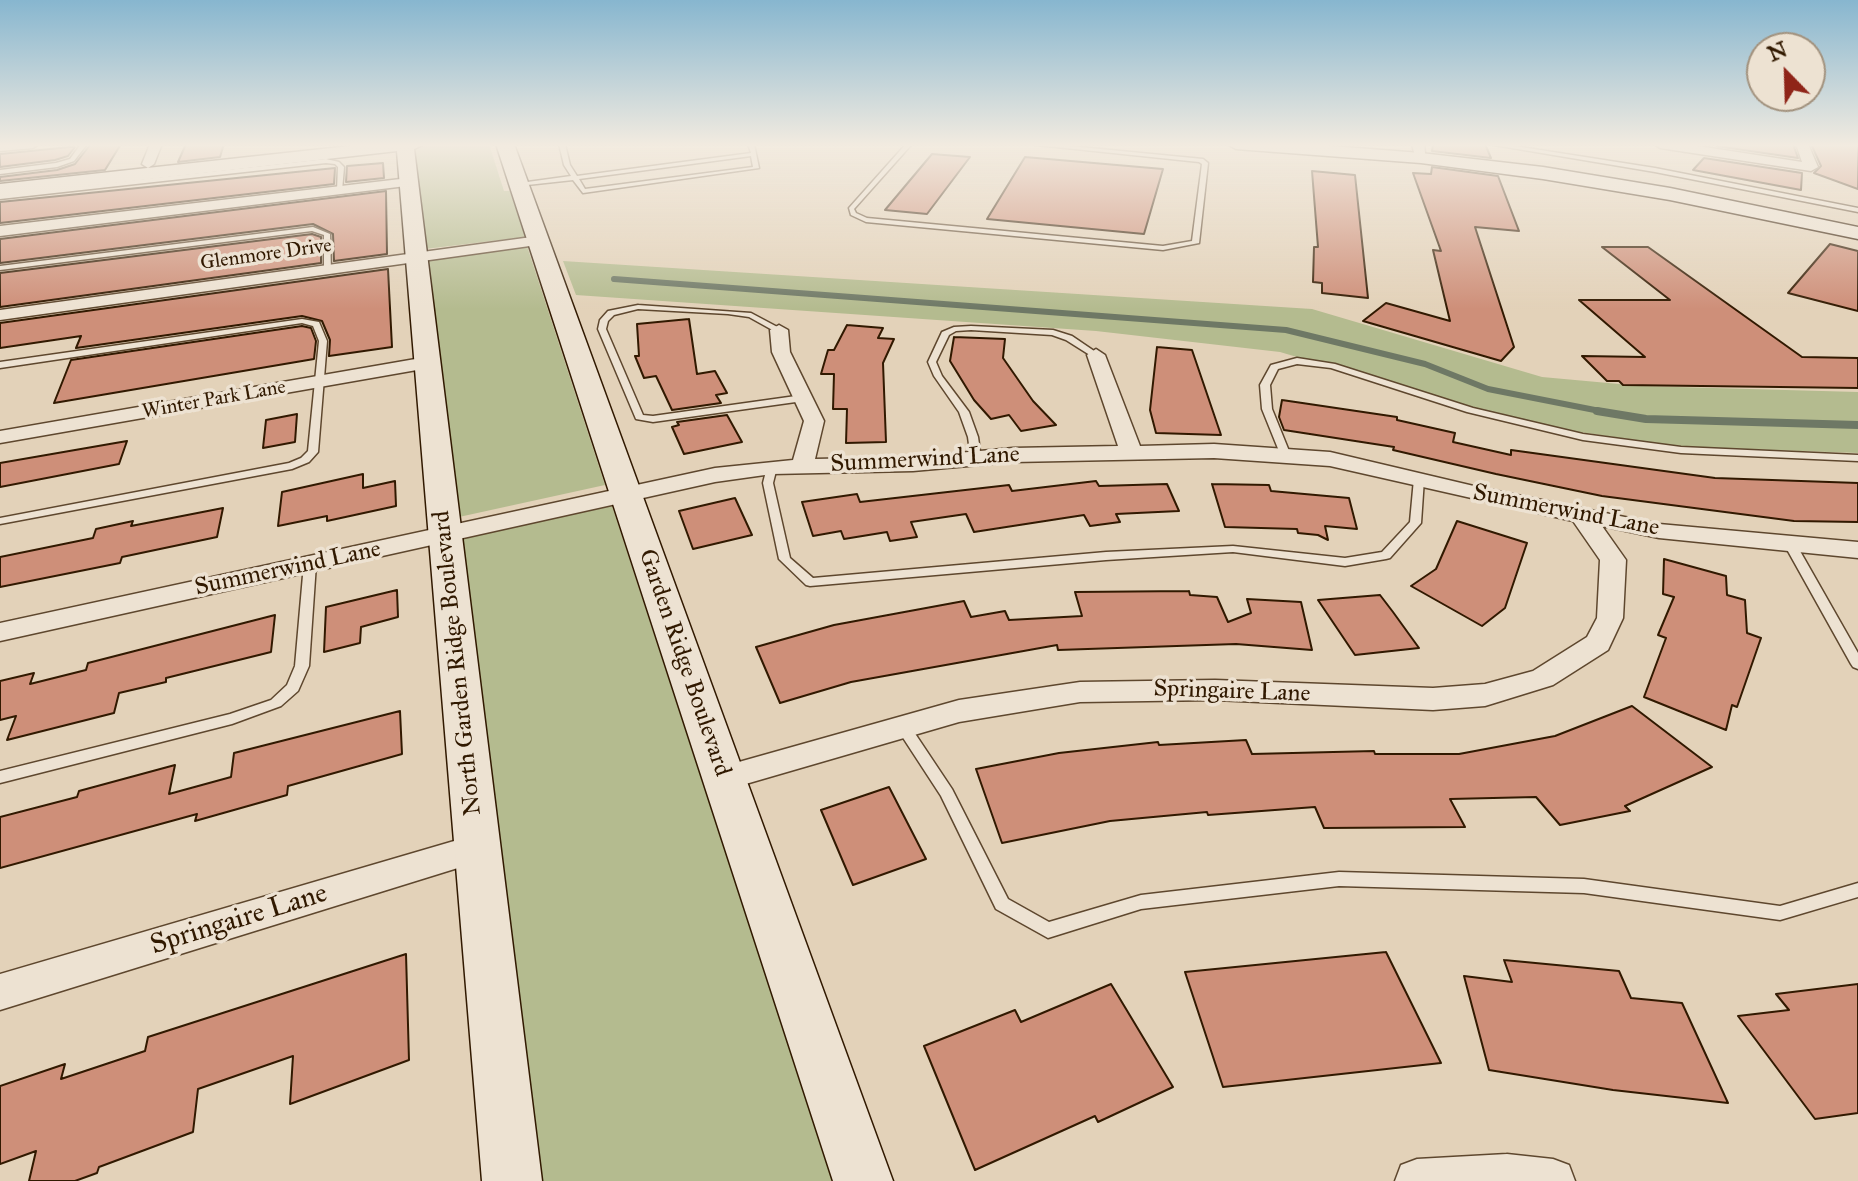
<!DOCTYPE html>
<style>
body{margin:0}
#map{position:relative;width:1858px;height:1181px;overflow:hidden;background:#e3d2b9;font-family:"IM FELL Great Primer",serif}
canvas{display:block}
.north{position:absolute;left:1746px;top:32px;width:80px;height:80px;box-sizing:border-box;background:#ede2d2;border:2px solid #a2927e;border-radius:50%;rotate:337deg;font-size:22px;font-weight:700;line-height:32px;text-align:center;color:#311900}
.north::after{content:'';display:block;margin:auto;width:28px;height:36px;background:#8f2418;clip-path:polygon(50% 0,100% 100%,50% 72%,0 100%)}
</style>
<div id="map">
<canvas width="1858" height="1181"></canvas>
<div class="north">N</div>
</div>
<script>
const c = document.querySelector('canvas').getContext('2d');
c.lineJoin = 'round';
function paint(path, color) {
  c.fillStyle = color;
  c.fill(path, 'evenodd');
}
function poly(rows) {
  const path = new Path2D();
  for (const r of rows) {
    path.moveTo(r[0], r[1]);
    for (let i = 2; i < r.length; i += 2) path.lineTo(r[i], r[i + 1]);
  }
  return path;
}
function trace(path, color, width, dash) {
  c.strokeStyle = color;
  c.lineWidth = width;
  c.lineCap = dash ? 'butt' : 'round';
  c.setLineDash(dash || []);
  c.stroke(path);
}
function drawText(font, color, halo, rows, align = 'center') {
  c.font = font + ' "IM FELL Great Primer",serif';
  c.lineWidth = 7;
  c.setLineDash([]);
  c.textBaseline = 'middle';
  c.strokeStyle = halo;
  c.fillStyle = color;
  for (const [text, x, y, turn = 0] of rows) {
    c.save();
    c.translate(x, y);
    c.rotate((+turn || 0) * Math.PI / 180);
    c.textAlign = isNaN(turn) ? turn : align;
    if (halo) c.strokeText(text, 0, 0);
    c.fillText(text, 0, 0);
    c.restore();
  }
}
const green = poly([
 [437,144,489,144,504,191,510,191,525,237,425,249,412,147],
 [527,246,605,485,459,517,426,259],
 [563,261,1312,309,1542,377,1641,386,1858,392,1858,453,1683,447,1573,431,1439,399,1280,352,1096,331,576,295],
 [612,506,833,1181,542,1181,461,539]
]);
const streamFar1 = poly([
 [614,279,1286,330,1425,364,1488,389,1610,413]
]);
const stream = poly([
 [1597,411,1646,419,1858,425]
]);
const building = poly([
 [121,144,105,170,0,181,0,177,57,170,75,164,90,145,121,144],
 [186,144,224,144,220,157,178,162,186,144],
 [1433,144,1485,144,1491,158,1432,151,1433,144],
 [1718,144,1793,144,1798,158,1716,146,1718,144],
 [1811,144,1858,144,1858,189,1814,173,1821,166,1811,144],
 [70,147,75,147,68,156,55,160,0,167,0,154,70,147],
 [932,154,970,157,927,214,885,210,932,154],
 [1025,157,1163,169,1144,234,987,219,1025,157],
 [1704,158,1802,173,1801,190,1693,170,1704,158],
 [383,163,384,178,346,182,347,166,383,163],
 [1432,167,1498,176,1519,231,1475,227,1514,347,1501,361,1363,321,1386,303,1450,321,1433,250,1441,251,1413,173,1431,174,1432,167],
 [335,168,334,184,0,223,0,202,335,168],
 [1312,171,1355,175,1368,298,1322,293,1322,283,1313,282,1314,247,1318,247,1312,171],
 [386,191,387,254,334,261,333,234,313,224,0,263,0,239,386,191],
 [312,234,321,237,321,263,0,307,0,273,312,234],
 [1830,244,1858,251,1858,311,1788,293,1830,244],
 [1602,247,1648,247,1802,357,1858,358,1858,388,1623,385,1619,381,1607,381,1582,356,1645,357,1579,300,1670,300,1602,247],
 [388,269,392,347,329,356,330,340,322,321,302,316,76,348,81,336,0,348,0,323,388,269],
 [689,319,697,374,715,371,727,393,716,395,721,403,672,410,656,376,644,378,635,356,639,356,637,324,689,319],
 [847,325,883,328,878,338,894,339,883,363,886,442,846,443,847,409,833,409,834,374,821,374,828,350,834,350,847,325],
 [302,326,311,328,316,341,314,359,54,403,71,360,302,326],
 [954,337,1005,339,1003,358,1033,401,1056,425,1021,431,1009,415,991,419,974,400,950,361,954,337],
 [1157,347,1192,350,1221,435,1156,433,1150,410,1157,347],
 [1282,400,1397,417,1397,420,1455,433,1453,442,1511,455,1511,450,1715,478,1858,483,1858,522,1794,521,1602,496,1496,474,1393,450,1394,447,1284,430,1279,417,1282,400],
 [297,414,295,442,263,448,266,420,297,414],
 [727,415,742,442,684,454,672,427,679,425,677,422,727,415],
 [127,441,119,464,0,487,0,463,127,441],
 [363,474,363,488,395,481,396,506,327,521,327,516,278,526,282,492,363,474],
 [1096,481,1099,486,1167,484,1179,511,1116,514,1120,522,1090,526,1084,515,974,532,966,514,911,522,917,537,890,541,887,532,844,539,841,531,813,536,802,502,857,494,860,502,1009,485,1012,491,1096,481],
 [1212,484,1269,485,1271,491,1349,498,1357,529,1325,526,1328,540,1318,535,1298,533,1297,529,1225,527,1212,484],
 [735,498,752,535,693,549,679,511,735,498],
 [223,508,217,537,122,557,120,563,0,587,0,557,93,538,96,529,133,521,131,526,223,508],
 [1457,521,1527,543,1505,608,1482,626,1411,586,1436,569,1457,521],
 [1664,559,1726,576,1727,595,1745,600,1747,633,1761,638,1737,707,1732,705,1726,730,1644,697,1666,638,1658,635,1674,597,1663,594,1664,559],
 [397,590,398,617,361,627,360,643,324,652,326,607,397,590],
 [1189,591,1190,595,1217,597,1228,622,1251,613,1247,599,1301,602,1312,650,1236,644,1058,650,1057,645,851,682,780,703,756,647,834,625,964,601,971,617,1005,611,1009,620,1082,616,1075,592,1189,591],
 [1380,595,1393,612,1419,648,1355,655,1318,600,1380,595],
 [275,615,271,652,166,678,166,682,119,693,114,713,7,740,16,716,0,720,0,681,34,673,30,684,86,670,88,663,275,615],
 [1632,706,1712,767,1625,806,1630,811,1560,825,1536,797,1450,799,1465,827,1324,828,1315,807,1208,815,1207,812,1110,821,1002,843,976,769,1059,753,1158,742,1159,745,1246,740,1252,754,1374,751,1375,754,1459,754,1555,736,1632,706],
 [400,711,402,754,288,786,287,795,195,821,197,814,0,868,0,817,77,797,79,791,175,765,169,794,231,777,234,753,400,711],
 [889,787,926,859,853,885,821,810,889,787],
 [1386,952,1441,1063,1223,1087,1185,972,1386,952],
 [406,954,409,1060,290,1104,293,1056,198,1089,193,1132,99,1167,97,1173,75,1181,29,1181,36,1151,0,1164,0,1086,65,1064,61,1079,145,1051,148,1037,406,954],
 [1504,960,1619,971,1631,998,1682,1003,1728,1103,1613,1090,1489,1070,1464,976,1512,982,1504,960],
 [1111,984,1173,1087,1098,1122,1095,1116,975,1170,924,1046,1015,1010,1021,1022,1111,984],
 [1858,984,1858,1113,1815,1119,1738,1016,1789,1010,1776,994,1858,984]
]);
const service = poly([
 [81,144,87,144,74,161,57,167,0,174,0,170,56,163,70,159,81,144],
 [559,144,565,144,570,165,577,176,751,153,748,144,754,144,759,168,583,193,573,180,518,186,517,185,520,183,571,176,564,165,559,144],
 [751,156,753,167,585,189,579,179,751,156],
 [906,144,912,144,854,209,856,213,867,218,1163,246,1192,241,1202,164,1199,162,1027,144,1049,144,1203,159,1208,163,1199,243,1163,250,866,222,851,215,849,208,906,144],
 [1488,144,1502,144,1655,168,1858,208,1858,212,1655,172,1488,144],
 [326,159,339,162,344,167,342,191,337,190,338,167,335,164,326,163,0,199,0,195,326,159],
 [313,227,330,234,331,271,324,269,324,235,312,231,0,270,0,266,313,227],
 [638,305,751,313,783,330,776,332,749,317,728,314,638,309,614,315,608,321,606,329,643,415,653,416,803,395,808,398,803,401,653,422,636,419,598,329,600,320,608,311,638,305],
 [302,319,319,322,327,341,318,452,309,462,292,469,0,524,0,518,289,463,301,458,308,451,319,341,313,326,302,323,0,368,0,362,302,319],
 [971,326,1053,330,1072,336,1100,355,1093,357,1066,340,1052,335,971,330,956,331,949,335,936,362,942,376,969,412,978,437,981,459,976,462,971,459,968,437,959,412,934,376,928,362,942,332,954,327,971,326],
 [1297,358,1335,364,1473,408,1583,434,1681,447,1858,455,1858,461,1681,453,1583,440,1467,412,1331,368,1297,364,1278,369,1270,385,1272,409,1291,456,1286,459,1281,456,1262,409,1260,385,1271,365,1297,358],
 [772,464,777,467,773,483,790,558,813,578,1106,552,1233,546,1345,558,1382,552,1410,522,1414,479,1419,476,1424,479,1421,523,1390,558,1386,559,1345,566,1233,552,1106,560,810,586,806,585,779,559,763,483,767,467,772,464],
 [1790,541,1796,544,1858,653,1858,669,1853,667,1851,664,1784,544,1790,541],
 [310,560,316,564,309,666,298,691,281,706,232,724,0,783,0,771,230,714,271,700,287,685,295,666,304,564,310,560],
 [903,722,908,723,952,789,1008,899,1049,922,1141,895,1339,872,1584,879,1780,906,1858,883,1858,897,1780,920,1584,893,1339,886,1141,909,1048,938,996,909,941,796,896,727,898,723,903,722]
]);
const minor = poly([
 [0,144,39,144,33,148,0,151,0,144],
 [150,144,162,144,154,164,148,168,142,164,150,144],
 [1412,144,1424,144,1426,161,1416,161,1412,144],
 [1654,144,1685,144,1802,162,1796,144,1808,144,1818,167,1811,171,1660,148,1654,144],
 [409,178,414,179,414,185,0,236,0,226,409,178],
 [539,236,547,241,544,244,0,320,0,310,539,236],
 [779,325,788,330,790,352,824,421,815,459,913,457,1013,448,1118,446,1087,355,1096,349,1105,355,1140,446,1214,444,1330,452,1478,487,1659,524,1858,542,1858,558,1659,538,1602,526,1626,560,1623,618,1608,650,1553,685,1485,706,1433,710,1215,700,1080,702,959,722,725,790,714,787,709,778,714,769,959,700,1080,682,1215,680,1433,688,1485,684,1533,671,1587,637,1597,618,1600,560,1573,521,1330,466,1214,458,1013,462,913,471,772,474,715,482,0,641,0,623,715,468,793,460,804,421,772,352,770,330,779,325],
 [427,357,434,359,437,363,434,367,0,443,0,431,427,357],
 [478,834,490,838,495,848,490,858,0,1010,0,974,478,834],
 [1507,1154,1553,1159,1569,1165,1575,1181,1395,1181,1401,1165,1417,1159,1507,1154]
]);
const secondary = poly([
 [368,144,425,144,414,149,542,1181,482,1181,397,151,0,196,0,184,368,144],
 [496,144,514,144,893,1181,833,1181,496,144],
 [1227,144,1306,144,1421,153,1543,167,1670,188,1858,227,1858,239,1670,200,1543,179,1421,163,1236,149,1227,144]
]);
const farStreetnames = [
 ["Glenmore Drive",266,255,-8],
 ["Winter Park Lane",214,400,-10]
];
const streetNames = [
 ["Summerwind Lane",925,460,-3],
 ["Summerwind Lane",1566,511,11],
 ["Summerwind Lane",288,569,-12],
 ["North Garden Ridge Boulevard",458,663,-96],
 ["Garden Ridge Boulevard",684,663,71],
 ["Springaire Lane",1232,692,2]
];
const nearStreetnames = [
 ["Springaire Lane",239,920,-17]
];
paint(green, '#b4bb8f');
trace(streamFar1, '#6e7865', 6);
trace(stream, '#6e7865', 8);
paint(building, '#ce8f79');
trace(building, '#311900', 2);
trace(service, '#5e472e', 3);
trace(minor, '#5e472e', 3);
trace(secondary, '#311900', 3);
paint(service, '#ede2d2');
paint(minor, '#ede2d2');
paint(secondary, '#ede2d2');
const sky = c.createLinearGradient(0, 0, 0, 309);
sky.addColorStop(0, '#87b6cf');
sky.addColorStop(0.47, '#f2ebe0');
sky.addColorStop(1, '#f2ebe000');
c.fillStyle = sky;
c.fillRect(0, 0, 1858, 309);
drawText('20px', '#311900', '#ede2d2', farStreetnames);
drawText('24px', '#311900', '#ede2d2', streetNames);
drawText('28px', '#311900', '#ede2d2', nearStreetnames);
</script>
